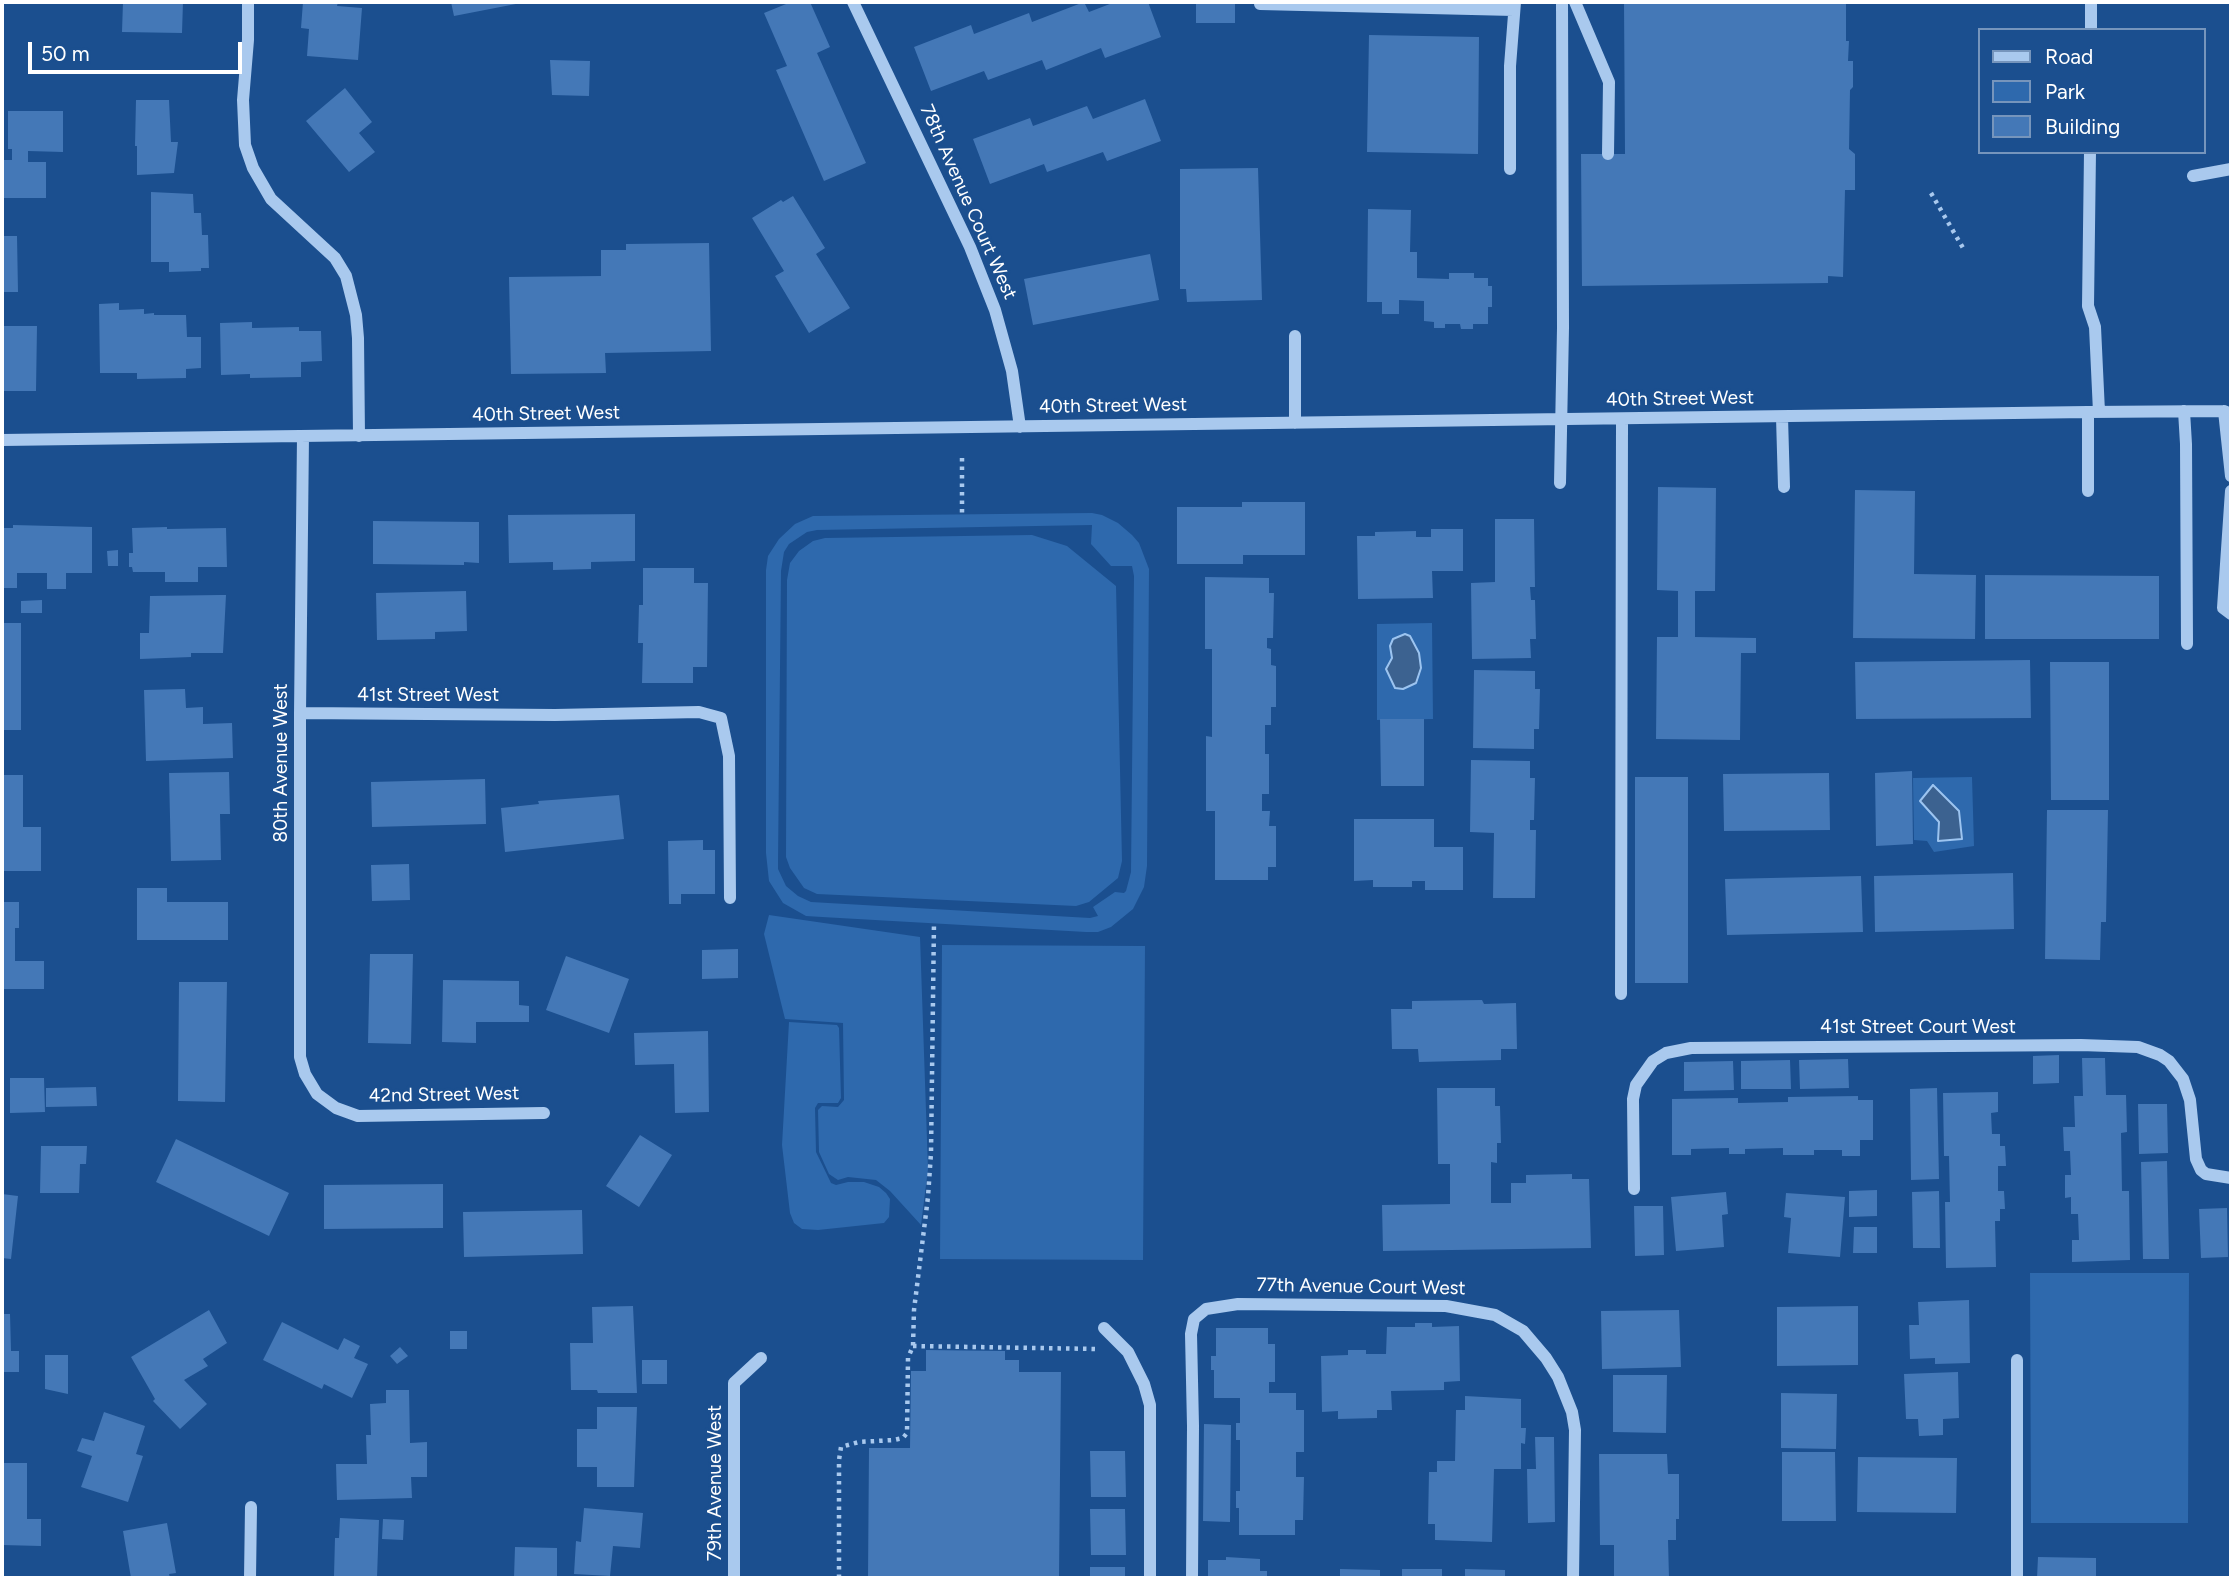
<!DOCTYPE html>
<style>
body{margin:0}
#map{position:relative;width:2233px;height:1580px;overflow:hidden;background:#1b4f8f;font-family:Figtree,sans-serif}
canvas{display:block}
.frame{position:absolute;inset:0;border:4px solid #fff;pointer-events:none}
.legend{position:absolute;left:1978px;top:28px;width:228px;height:126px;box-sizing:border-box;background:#1b4f8f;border:2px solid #7695bc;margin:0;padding:9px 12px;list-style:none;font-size:21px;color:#fff}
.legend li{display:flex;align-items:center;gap:14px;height:35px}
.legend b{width:35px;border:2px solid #7695bc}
.scale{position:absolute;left:28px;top:42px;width:214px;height:32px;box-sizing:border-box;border:4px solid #fff;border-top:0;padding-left:9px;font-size:21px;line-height:24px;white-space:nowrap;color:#fff;-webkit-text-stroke:5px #1b4f8f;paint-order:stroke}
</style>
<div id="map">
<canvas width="2233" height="1580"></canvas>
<div class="frame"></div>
<ul class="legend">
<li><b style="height:9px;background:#a9c9ee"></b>Road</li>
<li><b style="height:19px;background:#2e69ad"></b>Park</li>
<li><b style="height:19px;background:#4478b7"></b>Building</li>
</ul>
<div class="scale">50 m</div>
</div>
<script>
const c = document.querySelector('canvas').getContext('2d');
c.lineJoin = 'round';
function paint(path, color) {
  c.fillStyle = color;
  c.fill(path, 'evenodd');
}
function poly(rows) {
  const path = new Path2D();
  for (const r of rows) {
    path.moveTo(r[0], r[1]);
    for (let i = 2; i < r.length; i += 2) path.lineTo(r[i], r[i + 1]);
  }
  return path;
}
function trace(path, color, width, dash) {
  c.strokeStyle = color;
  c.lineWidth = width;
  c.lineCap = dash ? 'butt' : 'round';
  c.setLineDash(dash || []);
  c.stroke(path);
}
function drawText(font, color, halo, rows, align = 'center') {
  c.font = font + ' Figtree,sans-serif';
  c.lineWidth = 6;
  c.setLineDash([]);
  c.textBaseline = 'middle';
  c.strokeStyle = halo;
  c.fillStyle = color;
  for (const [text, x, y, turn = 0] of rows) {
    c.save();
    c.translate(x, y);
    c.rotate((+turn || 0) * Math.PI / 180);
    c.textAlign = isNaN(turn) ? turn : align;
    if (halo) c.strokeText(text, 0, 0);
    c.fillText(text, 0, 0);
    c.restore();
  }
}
const green = poly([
 [1092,513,1102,515,1118,523,1132,535,1139,543,1149,569,1147,866,1144,887,1133,909,1111,927,1098,932,1086,932,822,917,806,916,783,903,769,881,766,853,766,570,768,556,779,539,795,524,813,516],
 [1092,525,1091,544,1111,566,1132,566,1134,576,1131,872,1126,891,1124,893,1115,892,1093,907,1098,916,1090,918,811,902,798,896,786,886,778,869,778,862,781,571,784,552,789,544,807,532,817,530],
 [1032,535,1067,546,1116,586,1122,861,1118,878,1089,902,1076,906,817,894,804,888,790,868,786,857,787,580,790,563,799,551,813,541,825,538],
 [1432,623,1433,719,1377,720,1377,624],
 [1972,777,1974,846,1934,852,1927,841,1914,840,1913,778],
 [769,915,920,937,928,1169,921,1225,890,1191,876,1180,848,1177,838,1180,829,1174,819,1152,818,1110,822,1106,838,1107,844,1100,843,1023,785,1019,764,934],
 [942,945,1145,946,1143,1260,940,1259],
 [789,1022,837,1025,839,1028,841,1098,838,1103,818,1103,815,1108,816,1152,831,1183,836,1185,848,1182,864,1182,879,1187,886,1193,890,1199,889,1217,884,1223,818,1230,802,1229,794,1223,790,1213,782,1145],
 [2030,1273,2189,1273,2188,1523,2031,1523]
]);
const water = poly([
 [1405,634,1410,636,1419,653,1421,668,1416,683,1403,689,1395,688,1386,669,1392,658,1390,646,1393,639,1405,634],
 [1933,785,1959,811,1962,839,1938,841,1939,822,1920,801,1933,785]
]);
const building = poly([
 [123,2,183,2,182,33,122,32],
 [303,2,338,2,337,6,362,8,358,60,307,56,309,29,301,28],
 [451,2,521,2,521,3,454,16],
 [791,2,810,2,830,47,817,53,866,163,824,181,776,70,787,66,764,13],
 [1084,2,1089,12,1115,2,1148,2,1161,37,1105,58,1101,48,1046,70,1042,60,988,80,984,71,931,91,914,47,971,25,974,34,1029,13,1032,22],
 [1196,2,1235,2,1235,23,1196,23],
 [1624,2,1846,2,1846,41,1849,41,1848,61,1853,61,1853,87,1850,90,1849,149,1855,154,1855,190,1845,190,1843,277,1828,276,1828,283,1582,286,1581,154,1625,154],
 [1369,35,1479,37,1478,154,1367,152],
 [550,60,590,61,589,96,552,95],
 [345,88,372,122,359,133,375,152,349,172,306,121],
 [1145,99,1161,141,1107,161,1103,152,1047,172,1044,164,990,184,973,139,1030,118,1033,126,1087,106,1093,119],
 [136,100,169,100,171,142,178,142,174,173,137,175,137,146,135,146],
 [8,111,63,111,63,152,28,151,28,162,46,162,46,198,2,198,2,160,12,160,12,149,8,149],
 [1258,168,1262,300,1187,302,1186,289,1180,289,1180,169],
 [151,192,193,194,194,213,201,213,202,235,208,235,209,268,201,268,201,271,169,272,169,262,151,262],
 [793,196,825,248,816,254,850,308,809,333,775,276,784,271,752,218,781,200,783,202],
 [1368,209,1411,210,1410,252,1417,252,1417,278,1449,279,1449,273,1474,273,1474,278,1488,278,1488,286,1492,286,1492,307,1488,307,1488,324,1473,324,1473,329,1461,329,1460,324,1445,324,1445,328,1434,328,1434,322,1424,321,1424,301,1399,300,1399,314,1382,314,1382,302,1367,302],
 [2,236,17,236,18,292,2,292],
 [709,243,711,351,605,353,606,373,511,374,509,277,601,276,601,250,626,250,626,244],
 [1150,254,1159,300,1033,325,1024,279],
 [119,303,119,310,144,309,144,314,154,313,154,315,186,315,187,337,201,337,201,368,186,369,186,378,137,379,137,373,100,373,99,304],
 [252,322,252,328,299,327,299,331,321,331,322,361,301,362,301,377,250,378,250,374,221,375,220,323],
 [2,326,37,326,36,391,2,391],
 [1658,487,1716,488,1715,591,1695,591,1695,637,1756,638,1756,653,1741,653,1740,740,1656,739,1657,637,1678,637,1678,591,1657,590],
 [1855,490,1915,491,1914,574,1976,575,1975,639,1853,638],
 [1242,502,1305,502,1305,555,1243,555,1243,564,1177,564,1177,507,1242,507],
 [635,514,635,561,591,562,591,569,553,570,553,562,509,563,508,515],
 [1495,519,1534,519,1535,587,1530,587,1531,600,1535,600,1536,639,1530,639,1531,658,1472,659,1471,583,1495,582],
 [373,521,479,522,479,563,464,562,464,565,373,564],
 [13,525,92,527,92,573,66,573,66,589,47,589,47,573,17,573,17,588,2,588,2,528,13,528],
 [167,527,167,529,226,528,227,567,198,567,198,582,165,582,165,572,133,572,132,567,129,567,129,553,133,553,132,528],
 [1431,529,1463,529,1463,571,1432,571,1433,598,1358,599,1357,536,1375,536,1375,532,1416,531,1416,537,1431,537],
 [118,550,118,566,108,566,107,551],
 [643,568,694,568,694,583,708,583,707,667,693,667,693,683,642,683,643,643,638,643,639,605,643,605],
 [1985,575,2159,576,2159,639,1985,639],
 [1205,577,1269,578,1269,593,1274,593,1273,638,1267,638,1267,648,1271,649,1271,665,1276,666,1276,707,1271,707,1271,725,1265,725,1265,754,1269,754,1269,794,1262,794,1262,811,1270,811,1269,826,1276,826,1276,867,1268,867,1268,880,1215,880,1215,811,1206,811,1206,736,1212,737,1212,649,1205,649],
 [466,591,467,631,435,632,435,639,377,640,376,593],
 [220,595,226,595,223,653,191,653,191,657,140,659,140,633,149,633,150,596],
 [42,600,42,613,21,613,21,601],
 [2,623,21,623,21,730,2,730],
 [2030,660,2031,718,1856,719,1855,662],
 [2050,662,2109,662,2109,800,2051,800],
 [1474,670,1535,671,1535,689,1540,689,1539,729,1534,729,1534,749,1473,748],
 [185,689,186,708,203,707,203,724,232,723,233,758,146,761,144,690],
 [1380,719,1424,719,1424,786,1381,786],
 [1471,760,1530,761,1530,778,1535,778,1534,820,1530,820,1530,830,1536,830,1535,898,1493,898,1494,833,1470,832],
 [1912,771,1913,844,1876,846,1875,773],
 [229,772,230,814,220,814,221,860,171,861,169,773],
 [1829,773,1830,830,1724,831,1723,774],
 [2,775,23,775,23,827,41,827,41,871,2,871],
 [1635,777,1688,777,1688,983,1635,983],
 [485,779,486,824,372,827,371,782],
 [619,795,624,839,505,852,501,808,539,804,538,801],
 [2047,810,2108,810,2106,922,2101,922,2100,960,2045,959],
 [1354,819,1434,819,1434,847,1463,847,1463,890,1425,890,1425,881,1412,881,1412,887,1373,887,1373,880,1354,881],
 [703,840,703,850,715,850,715,894,681,894,681,904,669,904,668,841],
 [409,864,410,900,372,901,371,865],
 [2013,873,2014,929,1875,932,1874,876],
 [1861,876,1863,932,1727,935,1725,879],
 [137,888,167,888,167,902,228,902,228,940,137,940],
 [2,902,19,902,19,928,15,928,15,961,44,961,44,989,2,989],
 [738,949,738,978,702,979,702,950],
 [370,954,413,954,411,1044,368,1043],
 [566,956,629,979,609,1033,546,1010],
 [443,980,519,981,519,1005,529,1006,529,1022,476,1022,476,1043,442,1042],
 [179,982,227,982,225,1102,178,1101],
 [1482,1000,1484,1004,1516,1003,1517,1049,1501,1049,1501,1060,1419,1062,1418,1049,1392,1049,1391,1009,1412,1009,1412,1001],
 [708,1031,709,1112,675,1113,674,1064,635,1065,634,1033],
 [2059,1055,2059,1083,2033,1084,2033,1056],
 [2082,1058,2105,1058,2106,1095,2126,1095,2127,1132,2121,1133,2122,1191,2129,1191,2130,1260,2072,1262,2072,1240,2079,1240,2078,1214,2071,1214,2071,1197,2065,1198,2065,1175,2071,1175,2070,1151,2064,1151,2063,1127,2075,1127,2074,1096,2083,1096],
 [1848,1059,1849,1088,1800,1089,1799,1060],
 [1790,1060,1791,1089,1741,1089,1741,1061],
 [1733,1061,1734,1090,1684,1091,1684,1062],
 [10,1078,44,1078,45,1112,10,1113],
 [96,1087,97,1106,46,1107,46,1088],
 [1437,1088,1495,1088,1495,1106,1500,1106,1501,1143,1497,1143,1497,1163,1491,1162,1491,1203,1511,1203,1511,1183,1526,1183,1526,1175,1572,1174,1572,1179,1589,1179,1591,1248,1383,1251,1382,1205,1450,1204,1450,1164,1438,1164],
 [1937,1088,1939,1179,1911,1180,1910,1089],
 [1998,1092,1998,1112,1991,1113,1992,1134,2000,1134,2000,1146,2005,1146,2006,1166,1998,1166,1998,1191,2004,1191,2005,1209,2000,1209,2000,1221,1995,1221,1996,1267,1946,1268,1945,1202,1950,1202,1949,1156,1944,1156,1943,1093],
 [1858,1096,1858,1100,1873,1100,1873,1140,1860,1140,1860,1156,1842,1156,1842,1150,1814,1150,1814,1155,1783,1155,1783,1148,1745,1149,1745,1154,1729,1154,1729,1148,1691,1149,1691,1155,1672,1155,1672,1099,1738,1098,1738,1103,1788,1102,1788,1097],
 [2138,1104,2167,1104,2168,1153,2139,1154],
 [640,1135,672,1155,639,1207,606,1186],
 [176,1139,289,1193,269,1236,156,1182],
 [41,1146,87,1146,86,1164,80,1164,79,1193,40,1193],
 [2167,1161,2169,1259,2143,1259,2141,1162],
 [443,1184,443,1228,324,1229,324,1185],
 [1877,1190,1877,1216,1849,1217,1849,1191],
 [1939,1191,1940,1248,1913,1248,1912,1192],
 [1726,1192,1728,1214,1722,1215,1724,1247,1676,1251,1671,1197],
 [1786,1193,1845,1197,1840,1257,1788,1253,1791,1218,1784,1217],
 [2,1194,18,1196,11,1259,2,1258],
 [1634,1206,1663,1206,1664,1255,1635,1256],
 [2227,1208,2228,1257,2201,1258,2199,1209],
 [582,1210,583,1254,464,1257,463,1212],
 [1854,1227,1877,1227,1877,1253,1853,1253],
 [1969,1300,1970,1363,1935,1364,1935,1358,1910,1359,1909,1325,1919,1325,1918,1302],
 [633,1306,637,1393,598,1393,597,1390,571,1390,570,1343,593,1343,592,1307],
 [1858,1306,1858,1365,1777,1366,1777,1307],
 [209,1310,227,1343,203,1359,208,1366,184,1380,207,1404,180,1429,153,1401,155,1399,131,1357],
 [1679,1310,1681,1367,1602,1369,1601,1311],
 [2,1314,10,1314,11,1351,19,1351,19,1372,2,1372],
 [282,1322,338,1350,344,1338,360,1346,354,1358,368,1364,352,1398,324,1384,322,1389,263,1360],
 [1415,1323,1432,1323,1432,1327,1459,1326,1460,1381,1444,1382,1444,1390,1391,1391,1392,1410,1377,1410,1377,1418,1338,1419,1338,1411,1322,1412,1321,1356,1348,1355,1348,1350,1366,1350,1366,1354,1386,1354,1387,1327,1415,1327],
 [1216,1328,1268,1328,1268,1344,1275,1344,1275,1382,1269,1382,1269,1393,1296,1393,1296,1410,1304,1410,1304,1452,1296,1452,1296,1477,1304,1477,1303,1520,1295,1520,1295,1535,1239,1535,1239,1508,1236,1508,1236,1491,1240,1491,1240,1440,1236,1440,1236,1423,1240,1423,1240,1398,1214,1398,1214,1370,1211,1370,1211,1356,1216,1356],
 [450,1331,467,1331,467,1349,450,1349],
 [400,1347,408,1356,397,1364,390,1356],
 [926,1350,1005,1351,1005,1360,1019,1360,1019,1372,1061,1372,1059,1578,868,1578,869,1448,910,1448,911,1371,926,1371],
 [45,1355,68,1355,68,1394,45,1389],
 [642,1360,667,1360,667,1384,642,1384],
 [1958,1372,1959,1418,1943,1419,1943,1435,1919,1436,1918,1419,1906,1419,1904,1374],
 [1613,1375,1667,1375,1666,1433,1613,1432],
 [386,1390,409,1390,410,1443,427,1442,427,1477,411,1477,412,1498,337,1500,336,1464,367,1464,366,1435,371,1435,370,1404,386,1403],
 [1781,1393,1837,1394,1836,1449,1781,1448],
 [1465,1396,1521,1399,1521,1428,1526,1428,1525,1444,1521,1443,1521,1469,1494,1469,1492,1542,1435,1540,1435,1524,1428,1524,1429,1472,1437,1472,1437,1461,1455,1461,1456,1410,1465,1410],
 [597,1407,637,1407,634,1487,597,1487,597,1467,577,1467,577,1429,597,1429],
 [104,1412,145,1426,136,1454,143,1456,128,1502,81,1487,92,1456,77,1451,82,1438,94,1441],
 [1204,1424,1231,1425,1230,1522,1203,1521],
 [1535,1437,1554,1437,1555,1522,1528,1523,1527,1469,1536,1469],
 [1090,1451,1125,1451,1126,1497,1091,1497],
 [1782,1452,1835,1452,1836,1521,1782,1521],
 [1599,1454,1667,1454,1668,1474,1679,1474,1679,1519,1676,1519,1676,1540,1668,1540,1669,1578,1614,1578,1614,1545,1600,1545],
 [1858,1457,1957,1458,1956,1513,1857,1512],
 [2,1463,27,1463,27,1519,41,1519,41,1546,2,1545],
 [584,1508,643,1513,640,1548,613,1546,610,1576,574,1574,576,1541,581,1542],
 [1090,1509,1125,1509,1126,1555,1091,1555],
 [340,1518,379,1520,377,1578,337,1578,337,1576,334,1576,335,1538,339,1538],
 [383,1519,404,1520,403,1540,382,1539],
 [167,1523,176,1573,169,1574,170,1578,131,1578,123,1531],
 [515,1547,557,1548,557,1578,514,1578],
 [1226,1557,1260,1559,1260,1571,1267,1571,1267,1578,1208,1578,1208,1560,1226,1560],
 [2038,1557,2096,1558,2096,1578,2037,1578],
 [1090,1567,1125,1567,1125,1578,1090,1578],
 [1340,1569,1380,1570,1380,1578,1340,1578],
 [1402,1569,1442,1569,1442,1578,1402,1578],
 [1465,1569,1505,1570,1505,1578,1465,1578]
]);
const path = poly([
 [1931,193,1963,248],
 [962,458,962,515],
 [913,1346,1098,1349],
 [839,1578,839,1460,841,1447,859,1442,894,1440,903,1438,907,1433,908,1358,913,1346,914,1310,928,1197,931,1153,934,922]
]);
const minor = poly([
 [248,2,248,40,243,100,245,145,253,168,271,199,335,258,346,276,356,315,358,338,359,436],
 [853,2,970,247,995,310,1012,371,1020,427],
 [1260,2,1260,4,1514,10],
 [1575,2,1609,82,1608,154],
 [2091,30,2091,2],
 [2090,152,2088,306,2095,327,2099,412],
 [1510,169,1510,66,1515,2],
 [2193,176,2231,169],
 [1295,336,1295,423],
 [2184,411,2186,444,2187,644],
 [2224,411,2231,476],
 [2088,412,2088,491],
 [1782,417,1784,487],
 [303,436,300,713,300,1057,305,1074,317,1094,336,1108,358,1116,544,1113],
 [2,440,2088,412,2224,411,2231,414],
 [1560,483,1563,328,1562,2],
 [2231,491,2223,608,2231,614],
 [300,713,555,715,699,712,721,718,729,756,730,898],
 [1621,994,1622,419],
 [1634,1189,1633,1099,1636,1085,1653,1061,1666,1053,1691,1048,2081,1045,2138,1047,2160,1055,2169,1061,2183,1079,2190,1100,2196,1159,2201,1170,2206,1174,2231,1178],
 [1104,1328,1128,1352,1144,1384,1150,1405,1150,1578],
 [250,1578,251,1507],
 [734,1578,734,1383,761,1358],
 [1192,1578,1193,1426,1191,1334,1194,1319,1206,1309,1238,1304,1446,1306,1495,1315,1523,1331,1546,1358,1558,1377,1572,1412,1575,1430,1573,1578],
 [2017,1578,2017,1360]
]);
const streetNames = [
 ["78th Avenue Court West",968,202,66],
 ["40th Street West",1680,399,-1],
 ["40th Street West",1113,406,-1],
 ["40th Street West",546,414,-1],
 ["41st Street West",428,695],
 ["80th Avenue West",281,763,-90],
 ["41st Street Court West",1918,1027],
 ["42nd Street West",444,1095,-1],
 ["77th Avenue Court West",1361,1287,1],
 ["79th Avenue West",715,1483,-90]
];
paint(green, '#2e69ad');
paint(water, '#3c6290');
trace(water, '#9cc4f0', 2);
paint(building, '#4478b7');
trace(path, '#a9c9ee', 4.5, [3.5, 5]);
trace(minor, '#a9c9ee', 12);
drawText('19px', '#fff', '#1b4f8f', streetNames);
</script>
